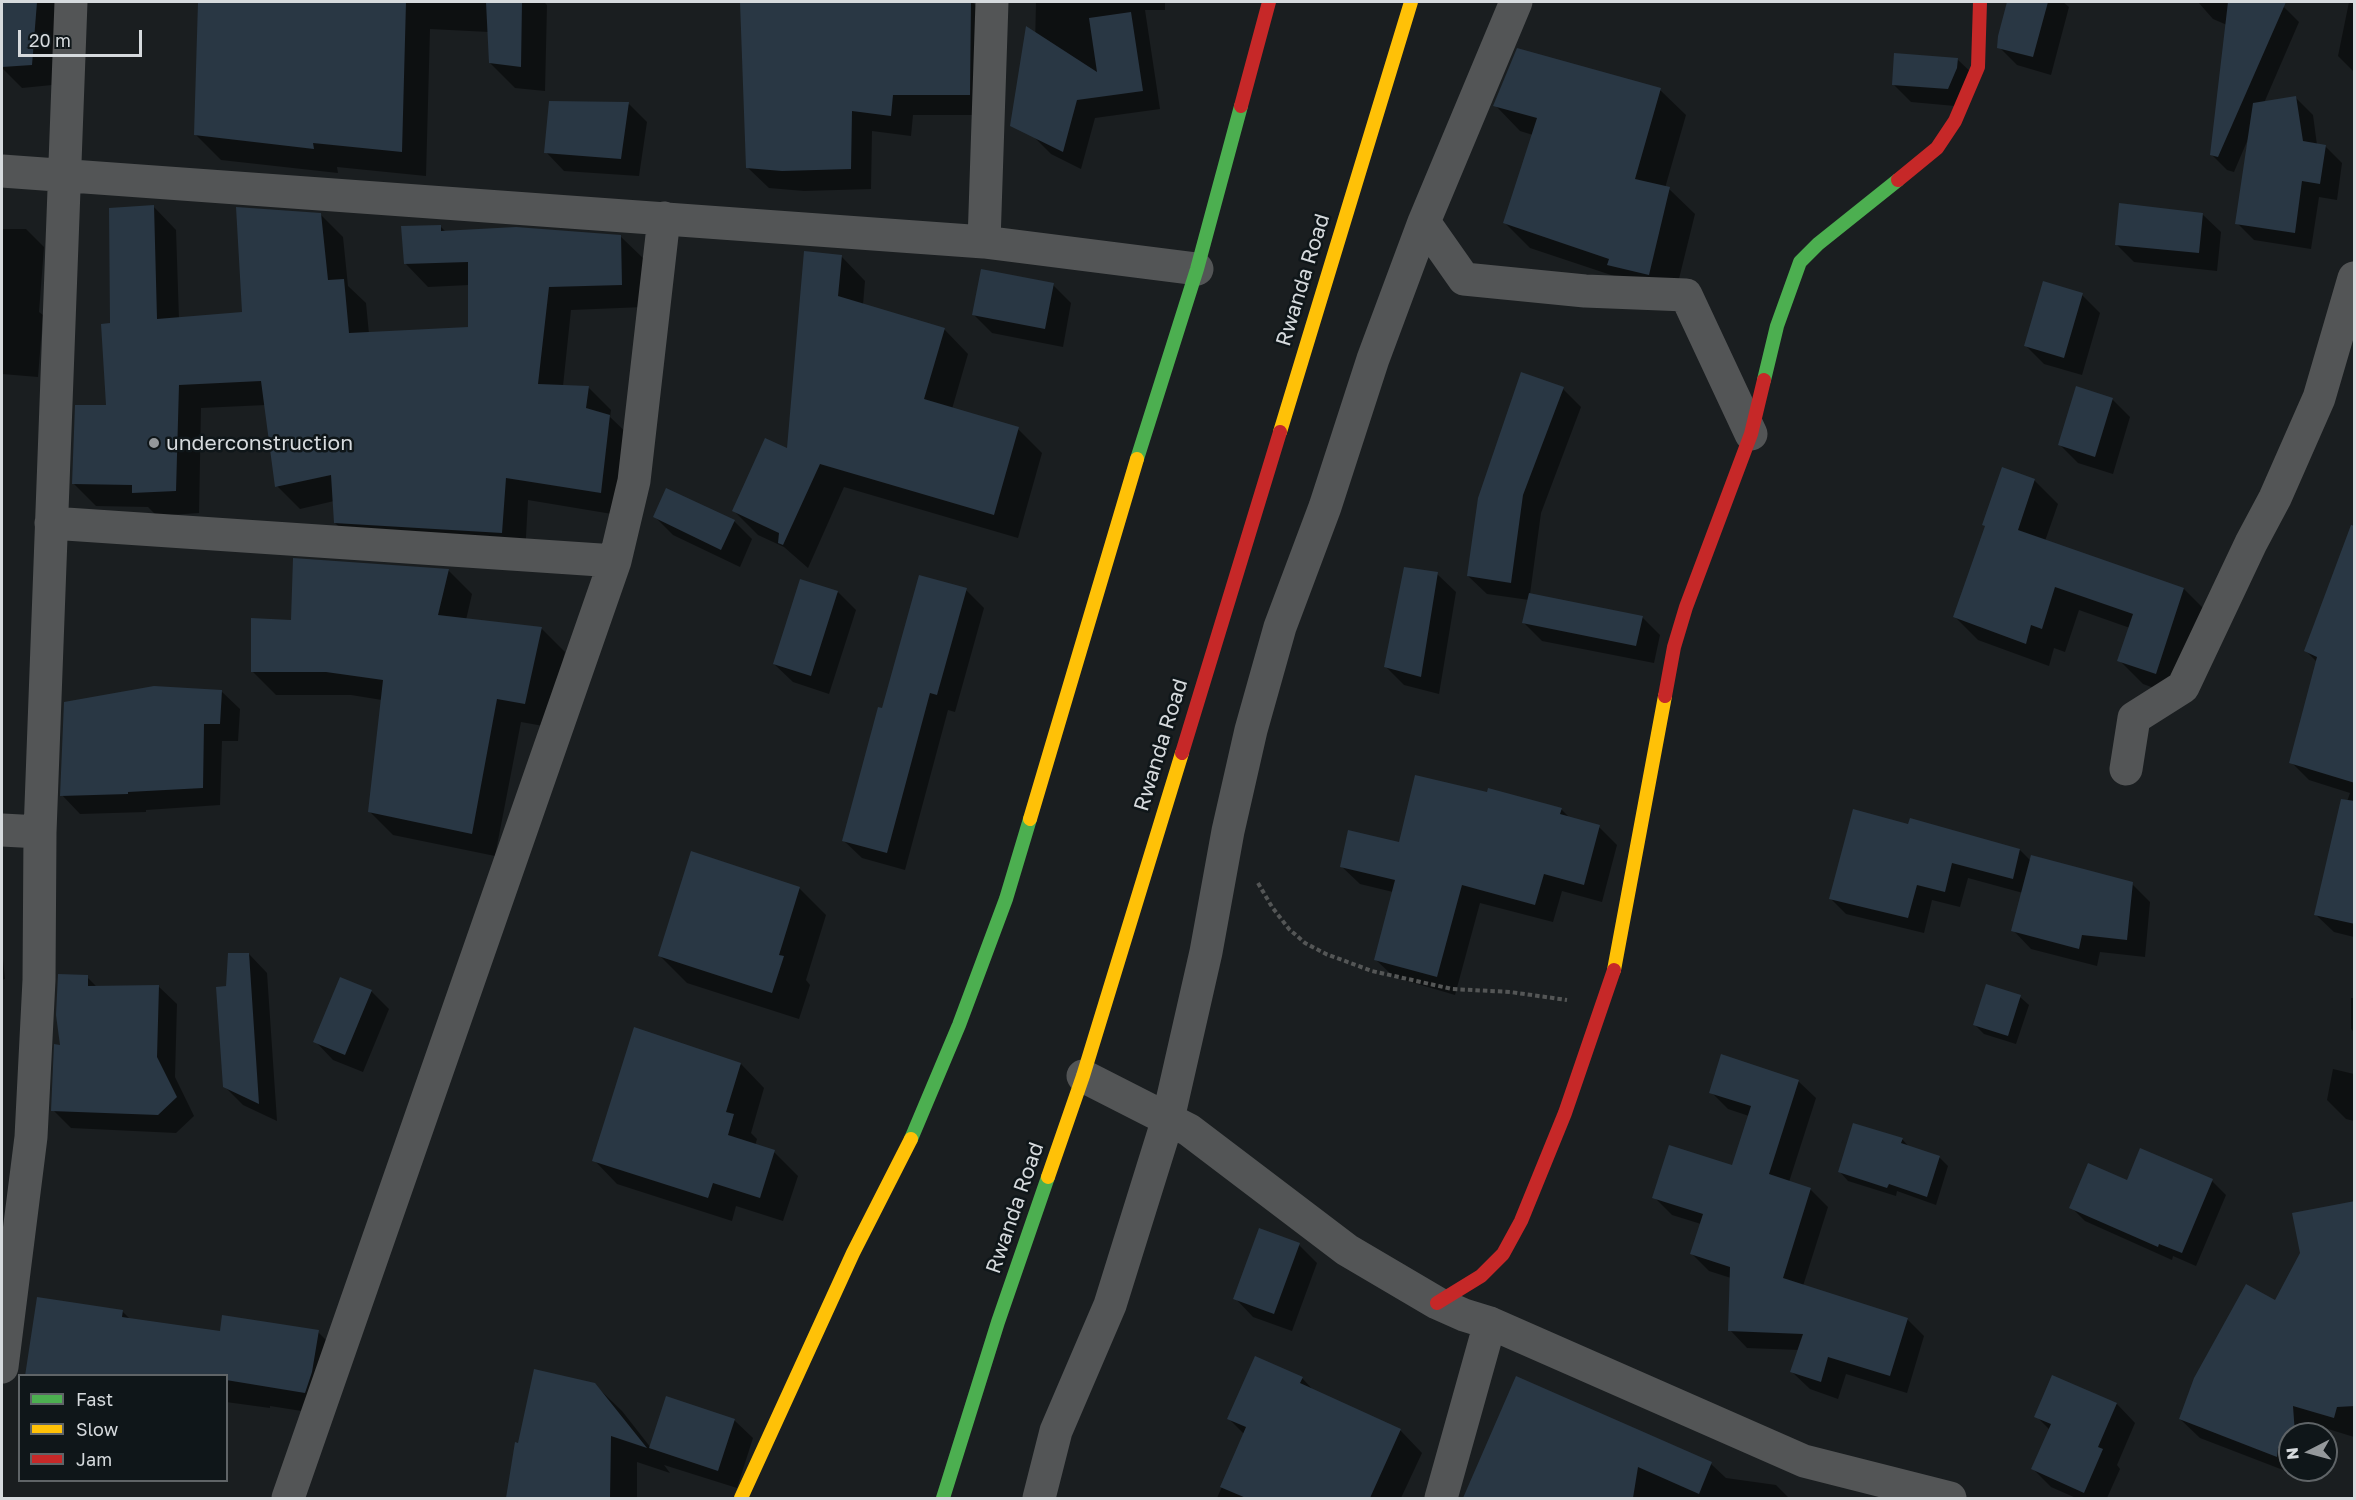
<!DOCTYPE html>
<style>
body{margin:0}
#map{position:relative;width:2356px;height:1500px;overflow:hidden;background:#1a1e20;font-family:"Golos Text",sans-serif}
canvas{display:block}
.frame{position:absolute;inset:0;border:3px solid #d6dadd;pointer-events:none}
.legend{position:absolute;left:18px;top:1374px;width:210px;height:108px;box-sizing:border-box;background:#0f1619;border:2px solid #5f6467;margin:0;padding:8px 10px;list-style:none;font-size:18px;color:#d6dadd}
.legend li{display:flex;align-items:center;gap:12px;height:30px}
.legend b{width:30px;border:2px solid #5f6467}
.north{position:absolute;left:2278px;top:1422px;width:60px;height:60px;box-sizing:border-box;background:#0f1619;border:2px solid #5f6467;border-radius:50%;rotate:264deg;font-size:16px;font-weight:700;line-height:24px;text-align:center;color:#d6dadd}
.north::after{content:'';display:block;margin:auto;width:21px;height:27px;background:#94989b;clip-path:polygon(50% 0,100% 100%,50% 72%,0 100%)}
.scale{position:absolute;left:18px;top:30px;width:124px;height:27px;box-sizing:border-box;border:3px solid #d6dadd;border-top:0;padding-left:8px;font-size:18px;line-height:21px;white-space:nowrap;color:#d6dadd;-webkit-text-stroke:4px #0f1619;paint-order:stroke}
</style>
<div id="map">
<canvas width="2356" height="1500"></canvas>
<div class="frame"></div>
<ul class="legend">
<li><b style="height:8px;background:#4caf50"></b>Fast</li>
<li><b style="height:8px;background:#ffc107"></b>Slow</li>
<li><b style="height:8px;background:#c62828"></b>Jam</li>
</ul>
<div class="north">N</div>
<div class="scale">20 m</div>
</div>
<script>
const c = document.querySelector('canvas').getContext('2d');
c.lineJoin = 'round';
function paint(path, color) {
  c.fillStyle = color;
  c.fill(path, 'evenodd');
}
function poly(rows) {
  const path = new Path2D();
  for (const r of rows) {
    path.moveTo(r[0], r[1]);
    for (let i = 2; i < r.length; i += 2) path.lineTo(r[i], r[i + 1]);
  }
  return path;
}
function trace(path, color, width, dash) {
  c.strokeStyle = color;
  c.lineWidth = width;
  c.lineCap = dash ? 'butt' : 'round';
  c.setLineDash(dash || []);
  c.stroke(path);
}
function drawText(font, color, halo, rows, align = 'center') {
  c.font = font + ' "Golos Text",sans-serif';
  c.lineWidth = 5;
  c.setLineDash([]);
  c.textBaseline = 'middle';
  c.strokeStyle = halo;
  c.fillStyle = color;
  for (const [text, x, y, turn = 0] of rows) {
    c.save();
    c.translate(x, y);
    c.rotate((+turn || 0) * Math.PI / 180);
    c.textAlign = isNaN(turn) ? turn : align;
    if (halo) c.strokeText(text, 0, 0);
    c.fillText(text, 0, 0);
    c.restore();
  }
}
const shadow = poly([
 [2,2,59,2,52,85,22,88,2,68],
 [199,2,544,2,547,5,545,91,515,88,490,63,489,32,430,29,426,176,337,167,338,173,221,160,196,135],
 [742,2,972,2,991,20,990,115,913,115,911,136,872,131,871,189,804,191,769,188,748,168],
 [1036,2,1165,2,1165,10,1145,10,1160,109,1095,118,1081,169,1051,154,1033,136],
 [2009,2,2063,2,2069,7,2051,75,2017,65,1999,47,1999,37],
 [2198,2,2272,2,2284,7,2299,22,2264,103,2296,98,2313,115,2317,145,2325,146,2342,163,2337,200,2319,197,2311,249,2254,240,2237,223,2248,139,2234,172,2227,170,2211,154,2227,25,2213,19],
 [2349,2,2354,2,2354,72,2338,56],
 [1957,59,1976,77,1966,107,1911,102,1893,84],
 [1660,90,1686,115,1665,188,1669,189,1695,214,1674,299,1623,279,1530,248,1505,223,1533,135,1520,131,1495,105],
 [629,104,647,122,639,176,564,171,546,152],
 [153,206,176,230,179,319,243,313,320,214,343,237,348,286,366,303,369,334,469,329,469,285,428,287,405,263,440,226,446,232,620,236,644,259,644,307,571,310,563,386,588,387,611,410,610,417,633,439,624,516,528,500,525,555,359,546,335,523,334,501,300,509,277,486,266,405,201,408,199,513,157,516,148,507,96,506,73,483,108,407,112,324],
 [2202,214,2221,232,2217,271,2134,262,2116,244],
 [2,229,26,229,44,247,39,312,43,315,38,377,2,374],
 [841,256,865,281,863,305,944,329,968,354,952,409,1018,429,1042,453,1018,538,844,487,808,568,784,547,758,535,734,511,788,450],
 [1053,285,1071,303,1063,347,992,333,973,314],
 [2082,295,2100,313,2082,375,2044,364,2026,346],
 [1563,389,1581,407,1541,513,1530,594,1642,617,1660,635,1654,663,1542,641,1524,623,1529,600,1487,594,1468,576],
 [2112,399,2130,417,2113,474,2078,463,2060,445],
 [2034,480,2058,504,2045,541,2184,589,2207,612,2179,697,2143,684,2119,660,2130,628,2079,610,2065,652,2054,648,2049,666,1978,640,1955,617,1986,527,1984,525],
 [655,517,734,521,752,539,740,567,673,535],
 [2354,543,2354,937,2334,932,2316,915,2331,848,2350,793,2309,780,2291,762,2317,662,2306,651],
 [448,570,472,594,466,620,541,628,565,652,549,727,521,722,495,856,393,835,369,811,382,700,351,695,276,695,252,671,292,621],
 [1437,574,1456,592,1439,694,1404,685,1386,667],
 [966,590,984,608,955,712,948,710,905,870,862,858,843,840,883,710],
 [838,592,856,610,829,694,793,682,774,664],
 [221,691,240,709,238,741,222,741,220,805,146,810,146,812,80,814,62,795],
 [1561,809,1571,819,1599,827,1617,845,1602,902,1562,891,1553,922,1480,903,1455,995,1394,977,1375,959,1393,892,1360,884,1341,866,1400,843],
 [1909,826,2020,850,2031,861,2132,884,2150,902,2145,957,2100,952,2097,966,2031,949,2013,930,2023,893,1968,878,1960,907,1932,900,1924,933,1846,914,1830,898],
 [799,888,826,915,806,980,810,985,799,1019,687,983,660,956],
 [2,949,5,979,2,980],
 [249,954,267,973,277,1121,243,1105,225,1087],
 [87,977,97,987,158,986,177,1004,175,1077,194,1116,176,1133,71,1128,53,1110,62,1046],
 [371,991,389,1009,363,1072,333,1060,315,1041],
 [2020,997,2029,1005,2016,1044,1984,1034,1975,1025],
 [2351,998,2354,998,2354,1032,2351,1029],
 [741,1064,764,1088,751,1133,757,1139,755,1146,774,1152,798,1176,783,1221,736,1206,732,1221,617,1184,594,1160],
 [2333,1069,2354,1074,2354,1121,2346,1119,2327,1100],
 [1798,1081,1816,1098,1789,1182,1810,1189,1828,1207,1803,1286,1907,1319,1924,1336,1907,1393,1846,1374,1838,1399,1810,1389,1792,1372,1799,1350,1747,1348,1730,1330,1731,1278,1709,1271,1692,1254,1701,1224,1672,1215,1654,1197,1733,1167,1749,1116,1728,1109,1711,1092],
 [1902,1139,1910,1148,1939,1157,1948,1166,1936,1205,1897,1191,1896,1196,1848,1181,1840,1172],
 [2141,1150,2212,1181,2226,1195,2196,1266,2173,1256,2172,1260,2085,1221,2071,1207,2127,1182],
 [2354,1203,2354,1437,2312,1424,2312,1434,2290,1434,2290,1470,2297,1470,2296,1475,2200,1438,2180,1419],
 [1299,1245,1317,1263,1292,1331,1253,1317,1235,1298],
 [122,1311,131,1320,221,1333,318,1332,340,1354,327,1415,270,1406,270,1408,226,1402,226,1376,27,1376],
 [2053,1377,2117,1404,2135,1423,2117,1465,2120,1469,2107,1498,2076,1498,2051,1487,2033,1469,2050,1430,2036,1416],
 [1302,1378,1315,1392,1400,1430,1422,1453,1401,1498,1217,1498,1245,1435,1229,1419],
 [1516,1378,1711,1464,1726,1478,1776,1485,1789,1498,1464,1498],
 [594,1384,622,1411,651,1448,734,1420,753,1438,737,1488,664,1465,670,1473,637,1462,637,1498,508,1498,516,1444,519,1444]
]);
const building = poly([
 [2,2,37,2,32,65,2,67],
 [198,2,406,2,402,152,313,143,314,149,194,135],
 [486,2,522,2,521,67,489,63],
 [740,2,971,2,970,95,893,95,891,116,852,111,851,169,782,171,746,168],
 [2007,2,2048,2,2033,57,1997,48,1998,36],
 [2228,2,2286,2,2218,157,2210,155],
 [1131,12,1143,91,1077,100,1063,152,1010,126,1026,26,1097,72,1089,18],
 [1517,48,1661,88,1635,179,1670,187,1649,275,1607,265,1609,259,1503,223,1537,118,1493,106],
 [1894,53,1958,58,1957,68,1948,89,1892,85],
 [2296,96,2303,141,2326,145,2320,184,2302,181,2295,233,2235,224,2253,103],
 [549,101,629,102,621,159,544,153],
 [2119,203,2203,213,2199,253,2115,245],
 [154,205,157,319,242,312,236,207,321,213,328,280,344,279,349,333,468,327,468,262,404,264,401,226,441,225,441,231,516,227,621,235,622,285,549,287,538,384,589,386,586,408,610,415,601,493,506,478,502,533,334,523,331,475,275,487,261,381,179,385,176,491,132,493,132,485,72,484,75,405,106,405,101,324,110,323,109,208],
 [804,251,842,255,838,296,945,328,924,399,1019,427,994,515,820,464,783,545,778,543,779,533,732,511,765,438,787,448],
 [981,269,1054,283,1045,329,972,315],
 [2043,281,2083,293,2064,358,2024,346],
 [1521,372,1564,387,1523,495,1511,583,1467,576,1478,498],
 [2076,386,2113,398,2095,457,2058,445],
 [2002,467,2035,479,2018,530,2184,588,2156,674,2117,661,2133,614,2055,587,2042,629,2031,625,2026,644,1953,617,1985,526,1982,525],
 [666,488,735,520,721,550,653,517],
 [2351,525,2355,526,2355,783,2289,763,2317,657,2304,651],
 [293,558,449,569,438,615,542,627,525,704,497,699,472,834,368,812,383,680,326,672,251,672,251,618,291,620],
 [1404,567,1438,572,1421,677,1384,667],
 [919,575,967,588,937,695,930,693,887,853,842,841,878,707,882,708],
 [800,579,838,591,811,676,773,664],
 [1529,593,1643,616,1636,646,1522,623],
 [154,686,222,690,220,724,204,724,203,788,128,792,128,794,60,796,64,702],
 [1415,775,1487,792,1488,788,1562,808,1560,814,1600,825,1584,885,1544,874,1535,905,1462,885,1437,977,1374,960,1395,880,1340,867,1348,830,1399,842],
 [2341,799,2355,801,2355,924,2314,915],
 [1853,809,1908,824,1910,818,2020,849,2013,879,1952,863,1945,892,1917,885,1908,918,1829,899],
 [691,851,800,887,779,955,784,956,772,993,658,956],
 [2031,855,2133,882,2127,940,2082,935,2079,949,2011,931],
 [228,953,249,953,259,1104,223,1087,216,987,226,986],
 [58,974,88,975,88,986,159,985,157,1057,177,1097,158,1115,51,1111,54,1044,60,1045,56,1015],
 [340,977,372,990,345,1055,313,1042],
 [1986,984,2021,995,2008,1036,1973,1025],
 [634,1027,741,1063,726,1112,734,1114,728,1135,775,1150,760,1198,713,1183,708,1198,592,1161],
 [1721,1054,1799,1080,1769,1174,1811,1188,1783,1278,1908,1318,1890,1376,1828,1357,1821,1382,1790,1372,1803,1334,1728,1331,1730,1267,1690,1254,1703,1214,1652,1198,1669,1145,1732,1165,1751,1106,1709,1093],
 [1853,1123,1903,1138,1901,1143,1940,1156,1927,1197,1889,1184,1887,1188,1838,1172],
 [2140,1148,2213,1179,2182,1253,2159,1244,2158,1247,2069,1208,2088,1163,2127,1180],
 [2355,1201,2355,1406,2337,1407,2334,1418,2293,1406,2295,1434,2290,1434,2290,1450,2278,1448,2277,1457,2179,1419,2194,1378,2246,1284,2275,1300,2300,1253,2292,1213],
 [1259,1228,1300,1243,1274,1314,1233,1299],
 [37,1297,123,1310,122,1317,220,1331,222,1315,319,1330,312,1372,305,1393,226,1380,226,1376,25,1376],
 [1255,1356,1303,1377,1300,1383,1401,1429,1370,1498,1246,1498,1220,1487,1246,1427,1227,1419],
 [534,1369,595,1383,647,1448,611,1436,610,1498,506,1498,515,1442,518,1443],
 [2052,1375,2117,1403,2098,1447,2103,1449,2084,1493,2031,1469,2051,1424,2034,1417],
 [1516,1376,1712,1462,1699,1494,1638,1467,1633,1498,1463,1498],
 [666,1396,735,1419,718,1471,649,1448]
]);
const path = poly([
 [1258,883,1272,907,1289,929,1305,943,1326,954,1372,971,1452,989,1510,992,1567,1000]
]);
const street = poly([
 [2,171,984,242,1197,269],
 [1424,222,1464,279,1585,291,1686,295,1751,434],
 [984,242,992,2],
 [51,523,615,561],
 [2126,769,2134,718,2183,687,2251,543,2275,498,2319,398,2354,278],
 [2,830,40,832],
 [1083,1076,1189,1130,1347,1250,1437,1303,1464,1315,1490,1323,1804,1461,1950,1498],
 [2,1367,31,1137,39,980,40,832,71,2],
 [288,1498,615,561,634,481,664,218],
 [1039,1498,1056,1431,1110,1305,1168,1119,1206,952,1228,831,1251,730,1280,627,1325,507,1373,359,1424,222,1516,2],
 [1441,1498,1490,1323]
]);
const fast = poly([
 [1764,380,1777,326,1800,262,1818,244,1898,180],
 [1137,459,1197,269,1241,106],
 [911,1139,959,1025,1006,899,1030,819],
 [943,1498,998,1322,1048,1177]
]);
const slow = poly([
 [1280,432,1411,2],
 [1030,819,1137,459],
 [1614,970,1665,696],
 [1048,1177,1083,1076,1182,753],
 [741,1498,853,1253,911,1139]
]);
const jam = poly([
 [1241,106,1269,2],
 [1898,180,1937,148,1955,121,1978,67,1980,2],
 [1665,696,1674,647,1686,607,1751,434,1764,380],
 [1182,753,1280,432],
 [1437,1303,1481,1276,1503,1254,1521,1221,1565,1113,1614,970]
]);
const markers = [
 [154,443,6,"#94989b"]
];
const streetNames = [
 ["Rwanda Road",1303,280,-73],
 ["Rwanda Road",1161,745,-73],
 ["Rwanda Road",1015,1208,-71]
];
const poiNames = [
 ["underconstruction",166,443]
];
paint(shadow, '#0007');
paint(building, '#293744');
trace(path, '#545656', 4, [4.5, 3]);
trace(street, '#535556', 33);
trace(fast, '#4caf50', 14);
trace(slow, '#ffc107', 14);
trace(jam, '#c62828', 14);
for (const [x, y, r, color] of markers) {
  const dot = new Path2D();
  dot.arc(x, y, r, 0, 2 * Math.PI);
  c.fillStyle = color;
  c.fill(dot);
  trace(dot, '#0f1619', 2);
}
drawText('21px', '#d6dadd', '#0f1619', streetNames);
drawText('21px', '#d6dadd', '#0f1619', poiNames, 'left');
</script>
